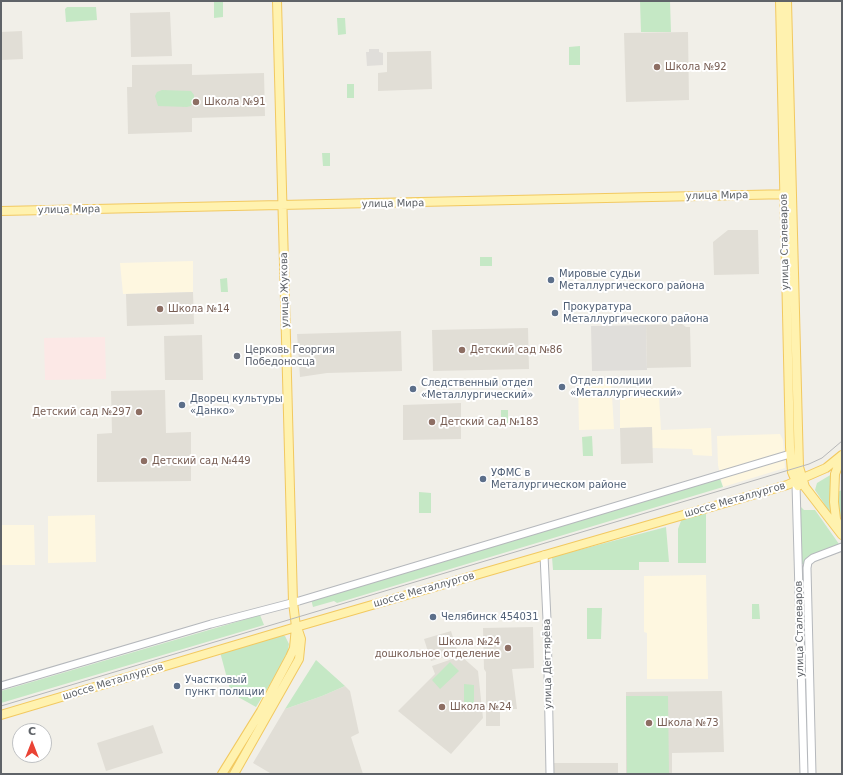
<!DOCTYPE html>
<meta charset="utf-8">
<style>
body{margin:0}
#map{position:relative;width:843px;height:775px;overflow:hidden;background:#f1efe8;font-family:"DejaVu Sans",sans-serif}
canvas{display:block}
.frame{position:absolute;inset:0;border:2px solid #5f6368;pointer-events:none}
.north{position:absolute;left:12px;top:723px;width:40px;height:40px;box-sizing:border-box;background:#fff;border:1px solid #bfc1c3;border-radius:50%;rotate:0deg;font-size:11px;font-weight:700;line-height:16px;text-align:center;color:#5f6368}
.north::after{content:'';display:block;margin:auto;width:14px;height:18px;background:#ea4335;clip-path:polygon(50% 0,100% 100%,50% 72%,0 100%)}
</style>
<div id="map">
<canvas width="843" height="775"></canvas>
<div class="frame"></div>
<div class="north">С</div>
</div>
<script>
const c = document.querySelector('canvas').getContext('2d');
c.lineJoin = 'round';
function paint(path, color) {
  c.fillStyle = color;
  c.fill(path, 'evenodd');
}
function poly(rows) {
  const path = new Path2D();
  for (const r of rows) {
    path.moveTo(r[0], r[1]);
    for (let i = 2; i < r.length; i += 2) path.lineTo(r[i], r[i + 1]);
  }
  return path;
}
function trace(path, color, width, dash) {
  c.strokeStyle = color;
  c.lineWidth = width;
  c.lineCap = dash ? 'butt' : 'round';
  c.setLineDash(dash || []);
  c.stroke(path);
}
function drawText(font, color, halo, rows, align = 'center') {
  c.font = font + ' "DejaVu Sans",sans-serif';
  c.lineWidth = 4;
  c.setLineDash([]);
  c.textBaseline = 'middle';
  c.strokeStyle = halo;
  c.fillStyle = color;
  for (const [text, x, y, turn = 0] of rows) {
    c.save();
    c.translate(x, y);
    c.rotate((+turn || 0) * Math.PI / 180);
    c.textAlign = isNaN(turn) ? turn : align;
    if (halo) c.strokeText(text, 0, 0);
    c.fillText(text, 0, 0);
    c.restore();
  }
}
const commercial = poly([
 [193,261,193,292,123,294,120,263],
 [611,379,614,429,579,430,578,380],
 [620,397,659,397,661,430,711,428,712,456,693,455,692,449,652,448,652,427,620,428],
 [780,434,783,440,785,468,723,487,718,465,717,436],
 [95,515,96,562,48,563,48,516],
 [1,525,34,525,35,565,1,565],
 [706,575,708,679,647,679,647,633,644,632,644,576]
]);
const industrial = poly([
 [369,49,379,49,379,52,383,53,383,65,367,66,366,52,369,52],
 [646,325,647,370,592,371,591,326]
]);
const education = poly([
 [170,12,172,56,131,57,130,13],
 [22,31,23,59,1,60,1,32],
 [688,32,689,100,626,102,624,33],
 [431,51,432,89,378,91,378,73,387,72,387,52],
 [192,64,192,75,264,73,265,116,192,118,192,132,128,134,127,87,132,87,132,65],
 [728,230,758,230,759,274,714,275,713,242],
 [193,292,194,324,127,326,126,294],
 [682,324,686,327,690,327,691,367,647,368,646,325],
 [528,328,529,369,433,371,432,330],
 [401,331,402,371,327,373,300,377,297,334],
 [202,335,203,380,165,380,164,336],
 [165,390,166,433,191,432,191,481,97,482,97,434,112,433,111,391],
 [461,403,461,439,403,440,403,405],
 [652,427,653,463,621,464,620,428],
 [533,627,534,668,512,669,517,709,500,709,500,726,486,726,486,672,484,669,483,628],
 [451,631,458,653,431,661,424,639],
 [461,656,478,671,483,718,451,754,398,711,435,674,432,666],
 [345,686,350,691,359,733,351,737,363,774,270,773,253,763,285,709,322,696],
 [722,691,724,752,672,753,672,774,626,774,626,692],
 [153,725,163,753,106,771,97,743],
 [554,763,618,763,618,774,554,774]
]);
const medical = poly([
 [105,337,106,379,45,380,44,338]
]);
const green = poly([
 [640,1,670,1,671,32,641,32],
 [214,2,223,2,223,17,214,18],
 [67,7,96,7,97,20,66,22,65,9],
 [337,18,345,18,346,34,338,35],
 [580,46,580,65,569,65,569,47],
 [347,84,354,84,354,98,347,98],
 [162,90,191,91,194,95,194,101,191,106,187,107,158,106,155,96,157,92],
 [322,153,330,153,330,166,323,166],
 [480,257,492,257,492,266,480,266],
 [227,278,228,292,221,292,220,279],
 [501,410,508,410,508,423,501,424],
 [592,436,593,456,583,456,582,437],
 [832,474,831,508,833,517,815,490,817,483],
 [719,476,723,487,337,603,334,601,313,607,311,599],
 [842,490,842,519,839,514,837,492],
 [419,492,431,493,431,513,419,513],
 [799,505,804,510,815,510,839,544,810,556,805,560,805,564,800,564],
 [706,513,706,563,678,563,678,529,682,518],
 [666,527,669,562,639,562,639,570,553,570,552,557],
 [802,571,805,571,806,683,803,683],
 [752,604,759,604,760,619,752,619],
 [587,608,602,608,601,639,587,639],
 [260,615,264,625,1,703,1,691],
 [280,635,285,636,289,644,287,657,256,707,231,693,220,652],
 [297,643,297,658,257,729,228,774,226,774,255,728,295,656],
 [316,660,345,686,322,696,285,709],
 [450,662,459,671,440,689,432,680],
 [464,684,474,685,474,704,464,703],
 [804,689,807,689,809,774,805,774],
 [626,696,668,696,669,774,627,774]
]);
const minor = poly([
 [796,484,804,774],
 [544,555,547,620,550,774],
 [1,686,211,624,299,601,790,454],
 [812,774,807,568,808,562,813,558,842,547]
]);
const major = poly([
 [780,1,790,447,792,472,798,486],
 [787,1,799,467,805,487,842,535],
 [1,211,792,194],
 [840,528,836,519,834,502,835,474,841,458],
 [1,715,296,627,787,485,826,468,842,455],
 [222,774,261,711,290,657,294,648,296,627,293,602,277,1],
 [234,774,299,659,301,639,297,627]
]);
const tram = poly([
 [1,706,809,464,822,458,842,441]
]);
const markers = [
 [657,67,4,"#8d6e63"],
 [196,102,4,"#8d6e63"],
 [551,280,4,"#5c6f8a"],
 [160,309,4,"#8d6e63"],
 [555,313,4,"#5c6f8a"],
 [462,350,4,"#8d6e63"],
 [237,356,4,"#6b7280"],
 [562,387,4,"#5c6f8a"],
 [413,389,4,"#5c6f8a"],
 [182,405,4,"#5c6f8a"],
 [139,412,4,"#8d6e63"],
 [432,422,4,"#8d6e63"],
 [144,461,4,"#8d6e63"],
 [483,479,4,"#5c6f8a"],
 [433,617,4,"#5c6f8a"],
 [508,648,4,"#8d6e63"],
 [177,686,4,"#5c6f8a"],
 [442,707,4,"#8d6e63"],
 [649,723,4,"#8d6e63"]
];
const educationNames = [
 ["Школа №92",665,67],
 ["Школа №91",204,102],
 ["Школа №14",168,309],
 ["Детский сад №86",470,350],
 ["Детский сад №297",131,412,"right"],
 ["Детский сад №183",440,422],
 ["Детский сад №449",152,461],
 ["Школа №24",500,642,"right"],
 ["дошкольное отделение",500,654,"right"],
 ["Школа №24",450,707],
 ["Школа №73",657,723]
];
const streetNames = [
 ["улица Мира",717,196,-1],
 ["улица Мира",393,204,-1],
 ["улица Мира",69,210,-1],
 ["улица Сталеваров",785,242,-91],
 ["улица Жукова",285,290,-91],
 ["шоссе Металлургов",735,500,-16],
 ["шоссе Металлургов",424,590,-16],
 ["улица Сталеваров",800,629,-91],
 ["улица Дегтярёва",548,664,-91],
 ["шоссе Металлургов",113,682,-17]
];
const serviceNames = [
 ["Мировые судьи",559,274],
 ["Металлургического района",559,286],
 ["Прокуратура",563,307],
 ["Металлургического района",563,319],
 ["Отдел полиции",570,381],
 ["«Металлургический»",570,393],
 ["Следственный отдел",421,383],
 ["«Металлургический»",421,395],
 ["Дворец культуры",190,399],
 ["«Данко»",190,411],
 ["УФМС в",491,473],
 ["Металургическом районе",491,485],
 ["Челябинск 454031",441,617],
 ["Участковый",185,680],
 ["пункт полиции",185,692]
];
const worshipNames = [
 ["Церковь Георгия",245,350],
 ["Победоносца",245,362]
];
paint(commercial, '#fef7e0');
paint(industrial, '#e0deda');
paint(education, '#e1ded6');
paint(medical, '#fce8e6');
paint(green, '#c5e8c5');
trace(minor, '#b5b8bc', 9);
trace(major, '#f2c960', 10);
trace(minor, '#fff', 7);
trace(major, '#fff2af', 8);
trace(tram, '#b6b7b8', 1);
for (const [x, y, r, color] of markers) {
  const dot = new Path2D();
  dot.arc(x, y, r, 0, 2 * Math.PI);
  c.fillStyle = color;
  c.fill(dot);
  trace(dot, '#fff', 1.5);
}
drawText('10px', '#785e54', '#fff', educationNames, 'left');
drawText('10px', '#5f6368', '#fff', streetNames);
drawText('10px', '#4e5e75', '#fff', serviceNames, 'left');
drawText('10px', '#5b616d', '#fff', worshipNames, 'left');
</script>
